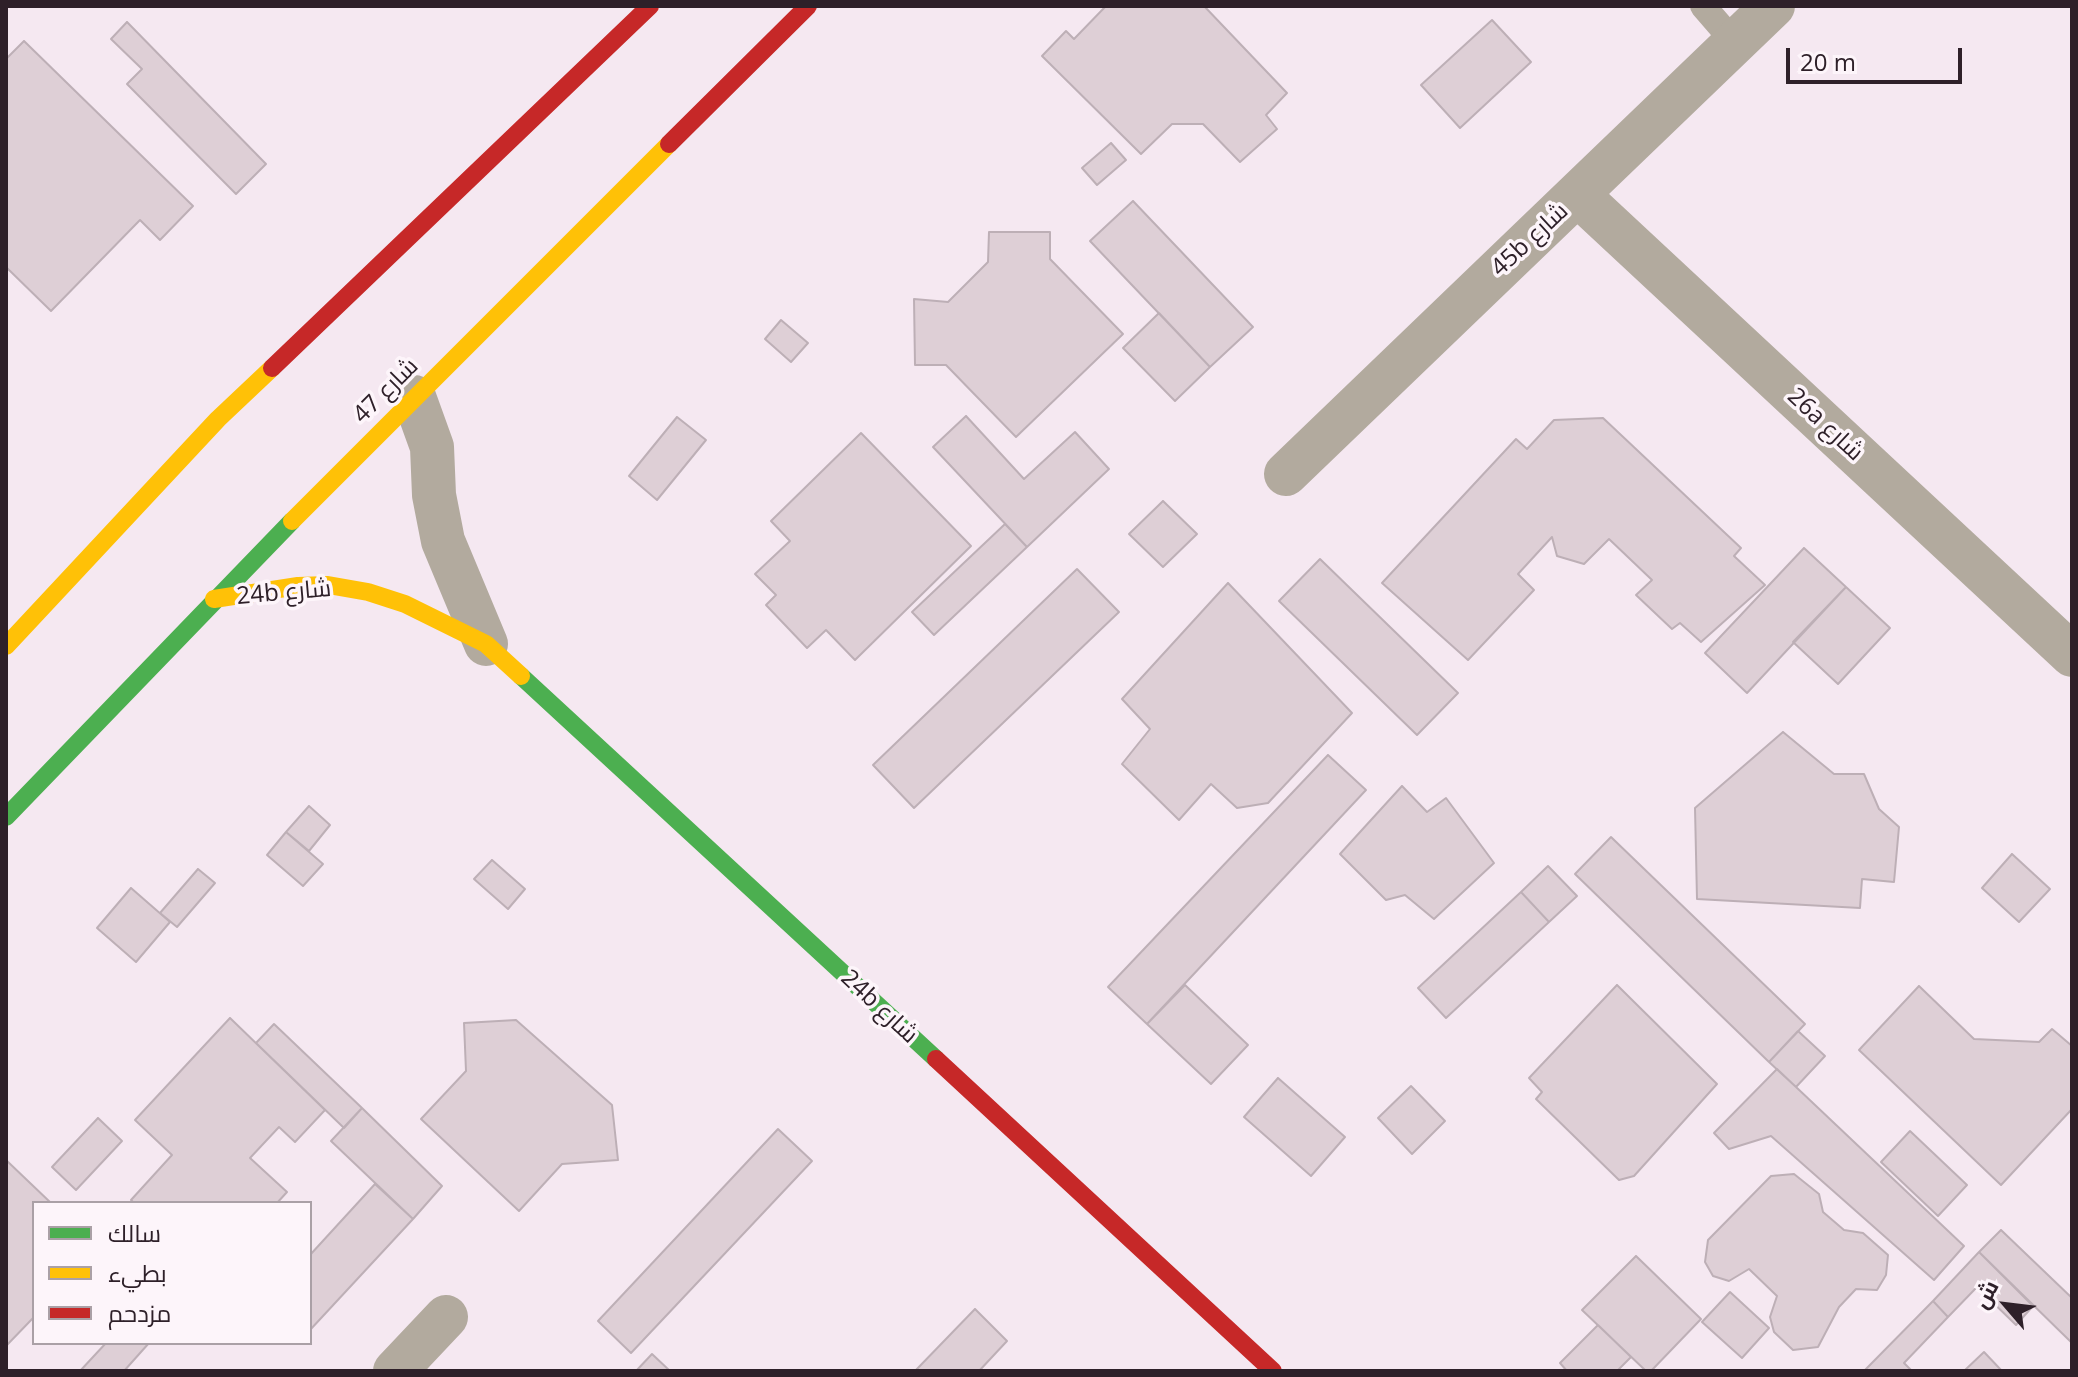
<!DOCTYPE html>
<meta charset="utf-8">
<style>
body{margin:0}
#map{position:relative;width:2078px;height:1377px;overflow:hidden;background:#f5e8f1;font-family:"Open Sans",Cairo,sans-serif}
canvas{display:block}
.frame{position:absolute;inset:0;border:8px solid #2e2029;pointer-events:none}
.legend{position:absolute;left:32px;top:1201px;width:280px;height:144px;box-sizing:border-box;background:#fdf5fa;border:2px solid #aaa0a6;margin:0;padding:10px 14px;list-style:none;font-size:24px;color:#2e2029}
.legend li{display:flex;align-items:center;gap:16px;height:40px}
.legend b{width:40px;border:2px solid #aaa0a6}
.north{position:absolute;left:1966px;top:1265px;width:80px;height:80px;-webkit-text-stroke:6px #fdf5fa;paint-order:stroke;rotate:298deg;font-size:22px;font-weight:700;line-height:32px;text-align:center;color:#2e2029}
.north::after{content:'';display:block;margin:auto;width:28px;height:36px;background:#2e2029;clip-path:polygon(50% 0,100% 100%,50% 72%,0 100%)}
.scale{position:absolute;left:1786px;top:48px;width:176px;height:36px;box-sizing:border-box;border:4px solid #2e2029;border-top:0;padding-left:10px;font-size:24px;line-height:28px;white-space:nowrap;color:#2e2029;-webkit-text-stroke:6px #fdf5fa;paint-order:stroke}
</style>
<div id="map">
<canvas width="2078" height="1377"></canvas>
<div class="frame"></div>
<ul class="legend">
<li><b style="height:10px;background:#4caf50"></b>سالك</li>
<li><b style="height:10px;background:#ffc107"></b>بطيء</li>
<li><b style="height:10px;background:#c62828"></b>مزدحم</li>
</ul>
<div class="north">ش</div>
<div class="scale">20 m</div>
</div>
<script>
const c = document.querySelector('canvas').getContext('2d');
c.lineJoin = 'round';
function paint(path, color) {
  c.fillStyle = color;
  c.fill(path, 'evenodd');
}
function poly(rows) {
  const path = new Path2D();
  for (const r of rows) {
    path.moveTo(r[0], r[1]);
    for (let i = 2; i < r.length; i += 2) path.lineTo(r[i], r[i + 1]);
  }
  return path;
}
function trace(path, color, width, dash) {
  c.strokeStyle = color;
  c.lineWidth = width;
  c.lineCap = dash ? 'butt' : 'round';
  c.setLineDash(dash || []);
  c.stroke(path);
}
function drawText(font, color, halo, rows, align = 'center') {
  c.font = font + ' "Open Sans",Cairo,sans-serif';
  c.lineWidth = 7;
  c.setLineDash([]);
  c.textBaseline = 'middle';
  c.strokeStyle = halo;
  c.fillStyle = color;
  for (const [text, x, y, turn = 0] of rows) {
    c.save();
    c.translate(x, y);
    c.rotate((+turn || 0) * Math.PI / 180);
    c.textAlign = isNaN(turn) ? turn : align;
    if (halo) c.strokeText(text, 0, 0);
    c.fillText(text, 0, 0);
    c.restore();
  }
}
const building = poly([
 [1106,6,1204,6,1287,93,1266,115,1277,129,1240,162,1203,124,1172,124,1141,154,1042,56,1066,31,1074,39,1106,6],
 [1492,20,1531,62,1460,128,1421,85,1492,20],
 [127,22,266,164,236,194,127,84,142,69,111,39,127,22],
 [24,41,193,206,160,240,140,220,51,311,6,267,6,59,24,41],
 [1111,143,1126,160,1097,185,1082,168,1111,143],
 [1133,201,1253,327,1210,367,1090,241,1133,201],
 [989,232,1050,232,1050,259,1123,334,1016,437,946,365,915,365,914,299,948,302,988,262,989,232],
 [1159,313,1210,367,1175,401,1123,348,1159,313],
 [781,320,808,343,791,362,765,339,781,320],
 [966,416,1024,479,1075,432,1109,469,1027,547,933,447,966,416],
 [677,417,706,440,657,500,629,476,677,417],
 [1603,418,1741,548,1734,556,1765,585,1701,642,1680,623,1672,629,1636,595,1652,580,1609,539,1584,564,1557,556,1552,537,1518,574,1534,590,1468,660,1382,583,1516,439,1527,449,1554,420,1603,418],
 [861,433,971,546,855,660,826,630,807,648,766,605,776,595,755,574,790,541,771,521,861,433],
 [1163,501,1197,534,1163,567,1129,534,1163,501],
 [1005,524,1027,547,934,635,912,612,1005,524],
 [1804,548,1846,587,1747,693,1705,653,1804,548],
 [1320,559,1458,693,1417,735,1279,601,1320,559],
 [1077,569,1119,612,914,808,873,765,1077,569],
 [1228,583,1352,713,1268,803,1237,808,1211,784,1179,820,1122,764,1150,729,1122,699,1228,583],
 [1846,587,1890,628,1838,684,1793,642,1846,587],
 [1783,732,1834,774,1864,774,1879,809,1899,827,1894,882,1862,879,1860,908,1697,899,1695,808,1783,732],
 [1328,755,1366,790,1147,1024,1108,987,1328,755],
 [1402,786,1427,812,1446,798,1494,863,1434,919,1405,895,1386,900,1340,854,1402,786],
 [309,806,330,825,309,851,286,832,309,806],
 [286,832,323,864,303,886,267,855,286,832],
 [1611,837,1805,1024,1769,1062,1575,874,1611,837],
 [2012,854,2050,889,2019,922,1982,888,2012,854],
 [492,860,525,889,508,909,474,879,492,860],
 [1548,866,1577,896,1549,922,1521,892,1548,866],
 [198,869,215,883,177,927,160,913,198,869],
 [131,888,170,922,136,962,97,928,131,888],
 [1521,892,1549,922,1446,1018,1418,988,1521,892],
 [1185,985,1248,1045,1211,1084,1147,1024,1185,985],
 [1617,985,1717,1084,1634,1176,1619,1180,1536,1099,1542,1092,1529,1078,1617,985],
 [1919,986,1974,1039,2039,1042,2052,1029,2072,1046,2072,1109,2001,1185,1859,1050,1919,986],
 [230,1018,325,1110,295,1142,279,1127,250,1158,287,1192,277,1203,134,1203,131,1200,172,1155,135,1120,230,1018],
 [516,1020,612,1105,618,1160,562,1164,519,1211,421,1119,466,1071,464,1023,516,1020],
 [274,1024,362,1108,344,1128,256,1043,274,1024],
 [1798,1031,1825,1056,1796,1087,1769,1062,1798,1031],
 [1777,1069,1964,1246,1934,1280,1771,1136,1729,1149,1714,1133,1777,1069],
 [1278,1078,1345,1137,1311,1176,1244,1117,1278,1078],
 [1411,1086,1445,1121,1412,1154,1378,1118,1411,1086],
 [362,1108,442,1186,413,1219,331,1141,362,1108],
 [98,1118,122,1141,76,1190,52,1167,98,1118],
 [778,1129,812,1161,631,1353,598,1321,778,1129],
 [1910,1131,1967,1185,1938,1216,1881,1162,1910,1131],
 [6,1160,51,1203,34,1203,34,1317,6,1346,6,1160],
 [1794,1174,1819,1194,1823,1212,1844,1230,1863,1233,1888,1255,1886,1275,1877,1290,1856,1289,1839,1307,1818,1347,1793,1350,1774,1332,1770,1317,1777,1296,1749,1269,1729,1281,1713,1276,1705,1262,1708,1240,1771,1176,1794,1174],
 [375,1184,413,1219,310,1330,310,1255,375,1184],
 [2001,1230,2072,1298,2072,1343,1979,1252,2001,1230],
 [1979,1252,2033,1306,2016,1325,1977,1287,1948,1317,1933,1301,1979,1252],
 [1636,1256,1701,1319,1651,1371,1646,1371,1582,1310,1636,1256],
 [1730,1292,1769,1328,1742,1358,1702,1322,1730,1292],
 [1933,1301,1948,1317,1904,1363,1912,1371,1864,1371,1933,1301],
 [975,1309,1007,1341,979,1371,915,1371,975,1309],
 [1598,1325,1631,1357,1617,1371,1567,1371,1560,1363,1598,1325],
 [106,1343,149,1343,124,1371,80,1371,106,1343],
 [1984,1352,2002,1371,1964,1371,1984,1352],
 [652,1354,670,1371,636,1371,652,1354]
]);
const lane = poly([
 [1703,6,1735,43]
]);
const street = poly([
 [1578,195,2072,655],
 [414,397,432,447,434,495,443,541,486,644],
 [1286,474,1773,6],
 [395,1371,446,1317]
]);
const fast = poly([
 [521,676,936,1059],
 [6,817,292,521]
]);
const slow = poly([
 [292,521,669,144],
 [214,599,298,586,328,585,368,592,405,604,486,644,521,676],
 [6,646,218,419,272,368]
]);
const jam = poly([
 [669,144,808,6],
 [272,368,650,6],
 [936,1059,1273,1371]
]);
const streetNames = [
 ["45b شارع",1530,240,-43],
 ["شارع 47",386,391,-45],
 ["26a شارع",1825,425,43],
 ["24b شارع",284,593,-5],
 ["24b شارع",879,1007,43]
];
paint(building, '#decfd6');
trace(building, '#bdafb6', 2);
trace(lane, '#b2aa9e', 26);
trace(street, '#b2aa9e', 44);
trace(fast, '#4caf50', 18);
trace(slow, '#ffc107', 18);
trace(jam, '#c62828', 18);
drawText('24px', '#2e2029', '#fdf5fa', streetNames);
</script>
